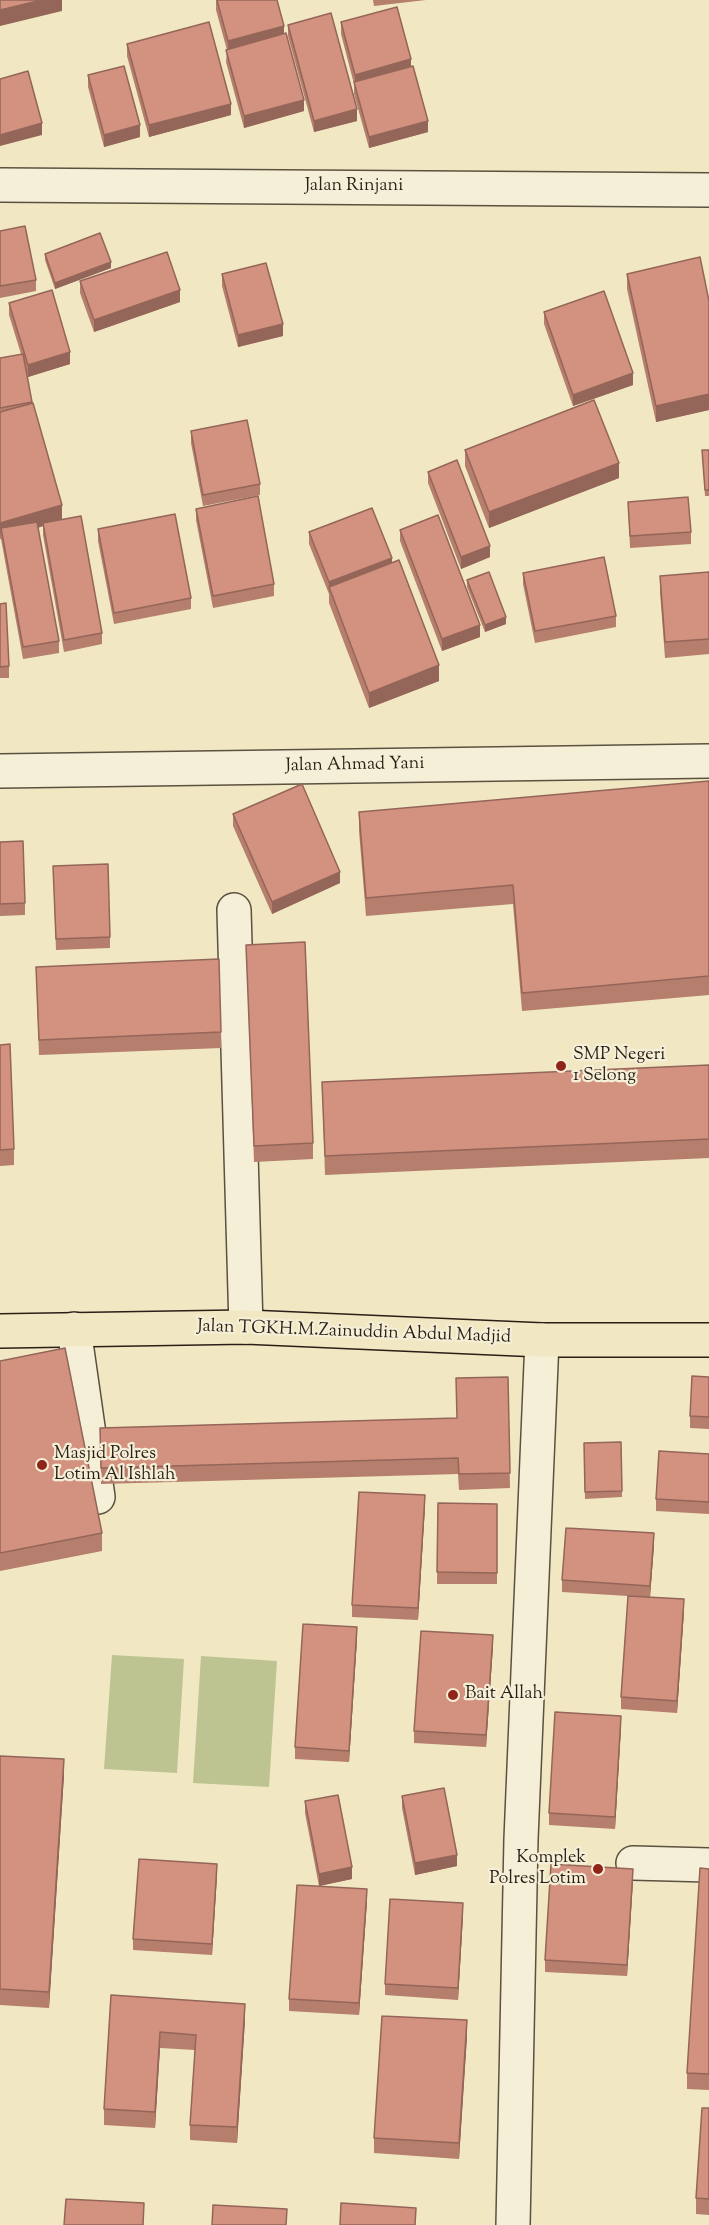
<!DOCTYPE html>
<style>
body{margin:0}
canvas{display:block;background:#f1e7c2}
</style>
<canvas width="709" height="2225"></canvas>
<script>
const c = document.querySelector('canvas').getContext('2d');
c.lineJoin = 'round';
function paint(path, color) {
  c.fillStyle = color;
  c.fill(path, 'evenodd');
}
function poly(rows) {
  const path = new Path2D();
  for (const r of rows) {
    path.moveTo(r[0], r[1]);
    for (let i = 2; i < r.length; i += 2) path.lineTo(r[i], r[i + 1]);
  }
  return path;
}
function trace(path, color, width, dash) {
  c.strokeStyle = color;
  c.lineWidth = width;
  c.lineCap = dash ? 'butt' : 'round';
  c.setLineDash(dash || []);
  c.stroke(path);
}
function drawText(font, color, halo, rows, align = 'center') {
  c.font = font + ' "Sorts Mill Goudy",serif';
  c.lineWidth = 4.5;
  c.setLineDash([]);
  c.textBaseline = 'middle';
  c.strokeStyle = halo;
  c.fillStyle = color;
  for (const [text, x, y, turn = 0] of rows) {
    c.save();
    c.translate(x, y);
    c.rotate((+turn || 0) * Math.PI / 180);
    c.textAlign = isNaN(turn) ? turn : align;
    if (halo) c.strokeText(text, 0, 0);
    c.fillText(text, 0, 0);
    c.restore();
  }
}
const green = poly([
 [112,1655,184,1659,177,1773,104,1769],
 [201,1656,277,1661,269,1787,193,1783]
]);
const minor = poly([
 [0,185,709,190],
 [0,771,709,761],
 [234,910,246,1327],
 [74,1329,98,1497],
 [633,1863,709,1865],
 [513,2225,521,1839,542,1340]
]);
const major = poly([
 [0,1331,246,1327,542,1340,709,1340]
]);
const wall = poly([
 [216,0,284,34,304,111,244,128,226,62,227,50,216,10],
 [373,0,426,0,374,6],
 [341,22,411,67,428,132,369,148,354,94,354,84,341,34],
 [288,25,357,121,314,132,288,36],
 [127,44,231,115,149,137,127,56],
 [88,75,140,137,104,147,88,87],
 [0,231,36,280,36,291,0,298],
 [45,254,111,268,55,289,45,260],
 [222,274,283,336,238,347,222,286],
 [627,274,709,301,709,410,656,422,627,289],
 [80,281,180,302,94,332,80,293],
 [9,303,70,364,28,377,26,369,32,403,62,520,102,633,102,644,64,652,43,535,43,526,38,528,59,641,59,653,23,659,1,539,0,539,0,358,21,354,9,315],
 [544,312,633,385,573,406,544,324],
 [191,431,260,484,260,495,203,506,191,443],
 [465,450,619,478,489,528,465,466],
 [702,450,709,450,709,496,705,496],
 [428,472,490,557,461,569,428,483],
 [628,502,691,532,691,544,630,548],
 [196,509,274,584,274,596,213,608,196,520],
 [98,529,191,598,191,609,114,624,98,541],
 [400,530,480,637,442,651,400,541],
 [309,532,392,562,439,681,369,708,329,603,329,594,309,544],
 [709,572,709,654,665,658,660,592,660,576],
 [523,573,616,616,616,627,535,643,523,584],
 [467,580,506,624,485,632,467,587],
 [0,604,9,666,9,678,0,678],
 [709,781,709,995,522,1011,513,904,366,916,359,831,359,812],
 [233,814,340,883,272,914,233,826],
 [0,842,25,903,25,915,0,916],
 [53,866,110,937,110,948,56,950],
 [246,945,313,1143,313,1159,254,1162],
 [36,967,221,1032,221,1048,39,1055],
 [0,1045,14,1149,14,1165,0,1166],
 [709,1065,709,1158,325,1175,322,1082],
 [0,1361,102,1533,102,1551,0,1571],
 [508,1377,510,1488,459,1490,458,1474,101,1484,100,1428,457,1418],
 [709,1377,709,1429,690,1428,690,1416],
 [621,1442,622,1497,585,1499,584,1443],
 [709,1454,709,1514,656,1511,656,1499],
 [438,1503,497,1504,497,1584,437,1584],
 [425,1506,418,1620,352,1617,352,1605],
 [654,1545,650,1597,684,1611,677,1713,621,1709,621,1697,628,1596,562,1592,562,1580],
 [357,1639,349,1762,295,1759,295,1747],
 [493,1646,486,1747,414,1743,414,1731],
 [621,1727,615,1829,549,1825,549,1813],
 [0,1756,64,1775,49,2008,0,2005],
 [402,1796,457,1866,415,1875,402,1808],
 [305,1801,352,1879,319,1886,305,1813],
 [709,1869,709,2090,687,2089,687,2073],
 [217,1875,212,1955,133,1950,133,1939],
 [633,1880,627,1976,545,1972,545,1960],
 [367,1901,359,2015,289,2011,289,1999],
 [463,1915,458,2000,385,1995,385,1984],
 [111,1995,245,2020,237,2143,190,2140,190,2125,195,2050,160,2048,155,2128,104,2125,104,2109],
 [467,2036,459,2159,374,2153,374,2138],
 [709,2108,709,2215,696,2214,696,2198]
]);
const shadedWall = poly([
 [42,0,62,0,62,11,0,26,0,10],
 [284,26,284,38,228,53,228,41],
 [411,59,411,71,355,87,355,75],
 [304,100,304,111,244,128,244,116],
 [231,104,231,115,149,137,149,125],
 [357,109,357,121,314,132,314,121],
 [428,121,428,132,369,148,369,137],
 [42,123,42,135,0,146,0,135],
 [140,125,140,137,104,147,104,135],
 [111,262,111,268,55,289,55,283],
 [180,290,180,302,94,332,94,320],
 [283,324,283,336,238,347,238,335],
 [70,352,70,364,28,377,28,365],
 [633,373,633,385,573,406,573,395],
 [709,394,709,410,656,422,656,406],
 [619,463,619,478,489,528,489,512],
 [62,505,62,521,43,523,43,526,3,538,1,528,0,539,0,523],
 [490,546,490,557,461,569,461,557],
 [392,558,392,570,329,587,329,582],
 [506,617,506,624,485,632,485,625],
 [480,625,480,637,442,651,442,639],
 [439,665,439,681,369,708,369,693],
 [340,872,340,883,272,914,272,902],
 [425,1495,425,1506,418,1620,418,1608],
 [654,1533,654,1545,650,1597,650,1586],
 [684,1599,684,1611,677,1713,677,1701],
 [357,1627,357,1639,349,1762,349,1751],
 [493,1635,493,1646,486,1747,486,1735],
 [621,1716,621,1727,615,1829,615,1817],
 [64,1759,64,1775,49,2008,49,1992],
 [457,1855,457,1866,415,1875,415,1863],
 [217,1864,217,1875,212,1955,212,1944],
 [352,1867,352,1879,319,1886,319,1874],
 [633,1869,633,1880,627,1976,627,1965],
 [367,1889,367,1901,359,2015,359,2003],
 [463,1903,463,1915,458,2000,458,1988],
 [245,2004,245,2020,237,2143,237,2127],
 [467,2020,467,2036,459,2159,459,2143],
 [160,2032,160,2048,155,2128,155,2112]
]);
const building = poly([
 [0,0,42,0,0,10,0,0],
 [217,0,277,0,284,26,228,41,217,0],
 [397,7,411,59,355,75,341,22,397,7],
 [331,13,357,109,314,121,288,25,331,13],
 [209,22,231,104,149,125,127,44,209,22],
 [286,33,304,100,244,116,226,50,286,33],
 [124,66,140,125,104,135,88,75,124,66],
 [413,66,428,121,369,137,354,82,413,66],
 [28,71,42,123,0,135,0,79,28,71],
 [25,226,36,280,0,286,0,231,25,226],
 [100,233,111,262,55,283,45,254,100,233],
 [167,252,180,290,94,320,80,281,167,252],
 [700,257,709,301,709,394,656,406,627,274,700,257],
 [266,263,283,324,238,335,222,274,266,263],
 [52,290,70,352,28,365,9,303,52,290],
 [604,291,633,373,573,395,544,312,604,291],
 [23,354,32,402,0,408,0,358,23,354],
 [594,400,619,463,489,512,465,450,594,400],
 [33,403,62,505,0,523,0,412,33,403],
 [247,420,260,484,203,495,191,431,247,420],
 [702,450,709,450,709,490,705,490,702,450],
 [457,460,490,546,461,557,428,472,457,460],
 [258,496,274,584,213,596,196,509,258,496],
 [688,497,691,532,630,536,628,502,688,497],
 [372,508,392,558,329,582,309,532,372,508],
 [175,514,191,598,114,613,98,529,175,514],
 [438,515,480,625,442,639,400,530,438,515],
 [81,516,102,633,64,640,43,523,81,516],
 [37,522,59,641,23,647,1,528,37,522],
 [604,557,616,616,535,631,523,573,604,557],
 [399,560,439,665,369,693,329,587,399,560],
 [489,572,506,617,485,625,467,580,489,572],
 [709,572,709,639,665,642,660,576,709,572],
 [6,603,9,666,0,667,0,604,6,603],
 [709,781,709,976,522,993,513,885,366,898,359,812,709,781],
 [302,784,340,872,272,902,233,814,302,784],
 [23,841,25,903,0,904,0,842,23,841],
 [108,864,110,937,56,939,53,866,108,864],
 [305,942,313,1143,254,1146,246,945,305,942],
 [219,959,221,1032,39,1040,36,967,219,959],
 [10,1044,14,1149,0,1150,0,1045,10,1044],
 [709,1065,709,1139,325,1156,322,1082,709,1065],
 [65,1348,102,1533,0,1553,0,1361,65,1348],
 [692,1376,709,1377,709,1417,690,1416,692,1376],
 [508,1377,510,1473,459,1474,458,1458,101,1468,100,1428,457,1418,456,1378,508,1377],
 [621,1442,622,1491,585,1492,584,1443,621,1442],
 [659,1451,709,1454,709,1502,656,1499,659,1451],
 [359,1492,425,1495,418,1608,352,1605,359,1492],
 [438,1503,497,1504,497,1573,437,1572,438,1503],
 [566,1528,654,1533,650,1586,562,1580,566,1528],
 [628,1596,684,1599,677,1701,621,1697,628,1596],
 [303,1624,357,1627,349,1751,295,1747,303,1624],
 [421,1631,493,1635,486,1735,414,1731,421,1631],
 [555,1712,621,1716,615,1817,549,1813,555,1712],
 [0,1756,64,1759,49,1992,0,1989,0,1756],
 [444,1788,457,1855,415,1863,402,1796,444,1788],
 [338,1795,352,1867,319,1874,305,1801,338,1795],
 [139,1859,217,1864,212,1944,133,1939,139,1859],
 [551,1864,633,1869,627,1965,545,1960,551,1864],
 [700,1868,709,1869,709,2074,687,2073,700,1868],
 [297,1885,367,1889,359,2003,289,1999,297,1885],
 [390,1899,463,1903,458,1988,385,1984,390,1899],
 [111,1995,245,2004,237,2127,190,2125,196,2035,160,2032,155,2112,104,2109,111,1995],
 [382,2016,467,2020,459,2143,374,2138,382,2016],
 [702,2108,709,2108,709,2199,696,2198,702,2108],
 [66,2199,144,2203,143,2225,64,2225,66,2199],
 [341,2203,416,2208,415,2225,340,2225,341,2203],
 [213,2205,287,2209,286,2225,212,2225,213,2205]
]);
const markers = [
 [561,1066,6,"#8f2418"],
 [42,1465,6,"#8f2418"],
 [453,1695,6,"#8f2418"],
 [598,1869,6,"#8f2418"]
];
const streetNames = [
 ["Jalan Rinjani",354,187],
 ["Jalan Ahmad Yani",355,766,-1],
 ["Jalan TGKH.M.Zainuddin Abdul Madjid",354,1333,2]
];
const poiNames = [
 ["SMP Negeri",573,1056],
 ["1 Selong",573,1077],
 ["Masjid Polres",54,1455],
 ["Lotim Al Ishlah",54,1476],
 ["Bait Allah",465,1695],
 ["Komplek",586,1859,"right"],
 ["Polres Lotim",586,1880,"right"]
];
paint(green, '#bdc492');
trace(minor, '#5b5141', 36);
trace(major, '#291f16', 36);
trace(minor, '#f6efd7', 33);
trace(major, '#f1e7c2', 33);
paint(wall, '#b57e6d');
paint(shadedWall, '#946659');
paint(building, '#d3927f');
trace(building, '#946659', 1.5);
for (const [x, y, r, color] of markers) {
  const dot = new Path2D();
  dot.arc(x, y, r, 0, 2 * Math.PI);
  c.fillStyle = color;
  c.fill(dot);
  trace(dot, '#f6efd7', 2);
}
drawText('18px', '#291f16', '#f6efd7', streetNames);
drawText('18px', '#291f16', '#f6efd7', poiNames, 'left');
</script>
